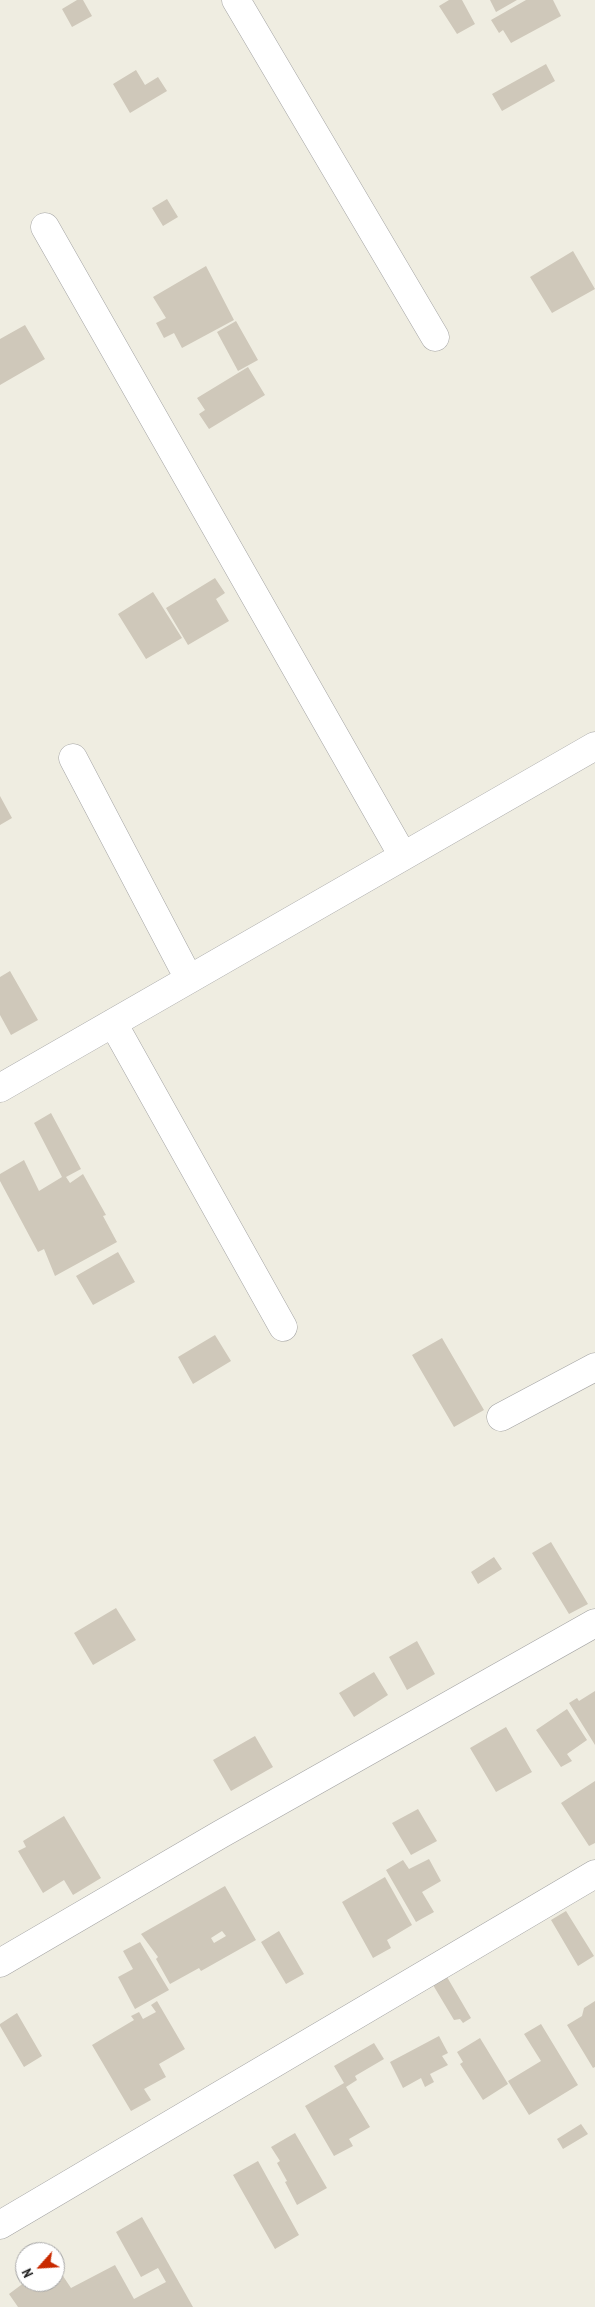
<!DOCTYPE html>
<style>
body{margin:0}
#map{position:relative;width:595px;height:2307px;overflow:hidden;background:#efede1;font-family:"PT Sans Narrow",sans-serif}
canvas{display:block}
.north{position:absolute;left:15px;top:2242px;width:50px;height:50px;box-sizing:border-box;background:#fff;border:1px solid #a4a4a4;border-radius:50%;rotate:244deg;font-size:14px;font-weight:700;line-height:20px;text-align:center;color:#1c1c1c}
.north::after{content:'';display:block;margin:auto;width:18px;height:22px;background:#c92a00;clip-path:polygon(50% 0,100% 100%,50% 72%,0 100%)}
</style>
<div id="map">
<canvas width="595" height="2307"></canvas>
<div class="north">N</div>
</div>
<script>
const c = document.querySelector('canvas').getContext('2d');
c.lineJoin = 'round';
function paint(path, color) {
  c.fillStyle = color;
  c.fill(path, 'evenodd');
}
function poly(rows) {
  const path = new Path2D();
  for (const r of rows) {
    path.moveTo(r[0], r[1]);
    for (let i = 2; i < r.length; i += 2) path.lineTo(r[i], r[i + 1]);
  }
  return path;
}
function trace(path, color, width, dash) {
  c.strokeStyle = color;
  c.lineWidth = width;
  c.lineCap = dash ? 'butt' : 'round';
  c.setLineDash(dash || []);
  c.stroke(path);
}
const building = poly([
 [77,0,83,0,92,16,72,27,62,9],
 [449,0,462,0,475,24,457,34,439,6],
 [490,0,517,0,496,12],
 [526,0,553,0,561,16,511,43,503,30,499,33,491,20],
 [546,64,555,81,502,111,492,94],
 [136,70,145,85,158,77,167,91,130,113,113,84],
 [167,199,178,217,163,226,152,208],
 [573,251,595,289,552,313,530,277],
 [206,266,234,320,182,348,174,333,164,338,156,323,166,318,153,297],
 [236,321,258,360,238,371,217,332],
 [25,325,45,359,0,385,0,339],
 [248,367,265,395,209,429,199,414,205,410,197,398],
 [215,578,225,593,216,599,229,621,188,645,166,608],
 [153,592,182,638,146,659,118,614],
 [0,796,12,818,0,825],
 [10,971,38,1020,11,1035,0,1015,0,977],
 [51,1113,81,1169,66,1177,70,1183,83,1174,106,1215,103,1216,117,1242,55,1276,44,1249,38,1252,0,1181,0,1174,24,1160,39,1191,62,1177,34,1123],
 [118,1252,135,1282,93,1305,76,1276],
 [215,1335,231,1361,193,1384,178,1357],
 [442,1338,484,1410,454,1427,412,1355],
 [551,1542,588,1604,569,1614,532,1553],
 [494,1557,502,1569,478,1584,471,1572],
 [116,1608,136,1640,93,1665,74,1633],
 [417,1641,435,1674,407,1690,389,1657],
 [374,1672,388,1695,354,1717,339,1693],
 [595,1691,595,1745,569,1703,577,1698,579,1701],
 [567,1709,587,1740,567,1754,572,1761,561,1767,536,1730],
 [506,1727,532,1772,496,1792,470,1748],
 [255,1736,273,1767,231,1791,213,1760],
 [595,1781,595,1843,589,1846,561,1803],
 [418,1809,437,1841,411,1855,392,1823],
 [64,1816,101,1878,73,1895,64,1880,43,1893,18,1851,26,1847,23,1841],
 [429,1859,441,1881,422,1892,434,1912,416,1922,386,1870,403,1860,409,1869],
 [385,1877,412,1925,387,1940,391,1948,373,1958,342,1902],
 [225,1886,256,1940,201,1971,199,1968,170,1984,156,1959,158,1957,141,1934],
 [222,1931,226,1936,214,1943,211,1938],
 [566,1911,594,1956,578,1966,551,1920],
 [279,1931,304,1974,286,1984,261,1942],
 [140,1942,169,1990,135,2009,118,1977,133,1969,123,1951],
 [447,1977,471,2018,463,2023,460,2019,454,2020,433,1985],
 [157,2001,185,2049,159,2064,166,2077,144,2089,151,2100,131,2111,92,2045,134,2020,131,2016,139,2012,143,2019,156,2012,151,2005],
 [595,2001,595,2067,593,2068,567,2025,582,2016,584,2008],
 [17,2013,42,2056,24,2067,0,2026,0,2024],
 [541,2024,578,2085,529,2115,508,2081,541,2061,524,2034],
 [439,2036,448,2053,442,2056,448,2065,430,2074,434,2082,425,2087,421,2078,403,2088,390,2062],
 [480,2038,508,2084,483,2100,460,2064,463,2062,457,2052],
 [374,2043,384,2059,355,2076,357,2080,346,2087,370,2127,349,2139,353,2146,334,2156,305,2106,344,2083,334,2066],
 [581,2124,588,2134,563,2149,557,2139],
 [295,2133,327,2188,297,2205,285,2182,287,2181,277,2163,280,2161,271,2147],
 [258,2161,299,2235,275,2249,233,2175],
 [142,2217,193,2307,18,2307,9,2294,25,2282,55,2282,55,2268,57,2267,71,2288,115,2265,134,2299,166,2282,158,2268,141,2277,116,2232]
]);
const minor = poly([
 [236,0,435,337],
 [45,227,403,856],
 [73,758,189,979],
 [113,1023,283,1327],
 [0,1088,595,746],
 [501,1417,595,1367],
 [0,1963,221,1834,595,1623],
 [0,2225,595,1874]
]);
paint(building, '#cfc8ba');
trace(minor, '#a3a3a3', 29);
trace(minor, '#fff', 28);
</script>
